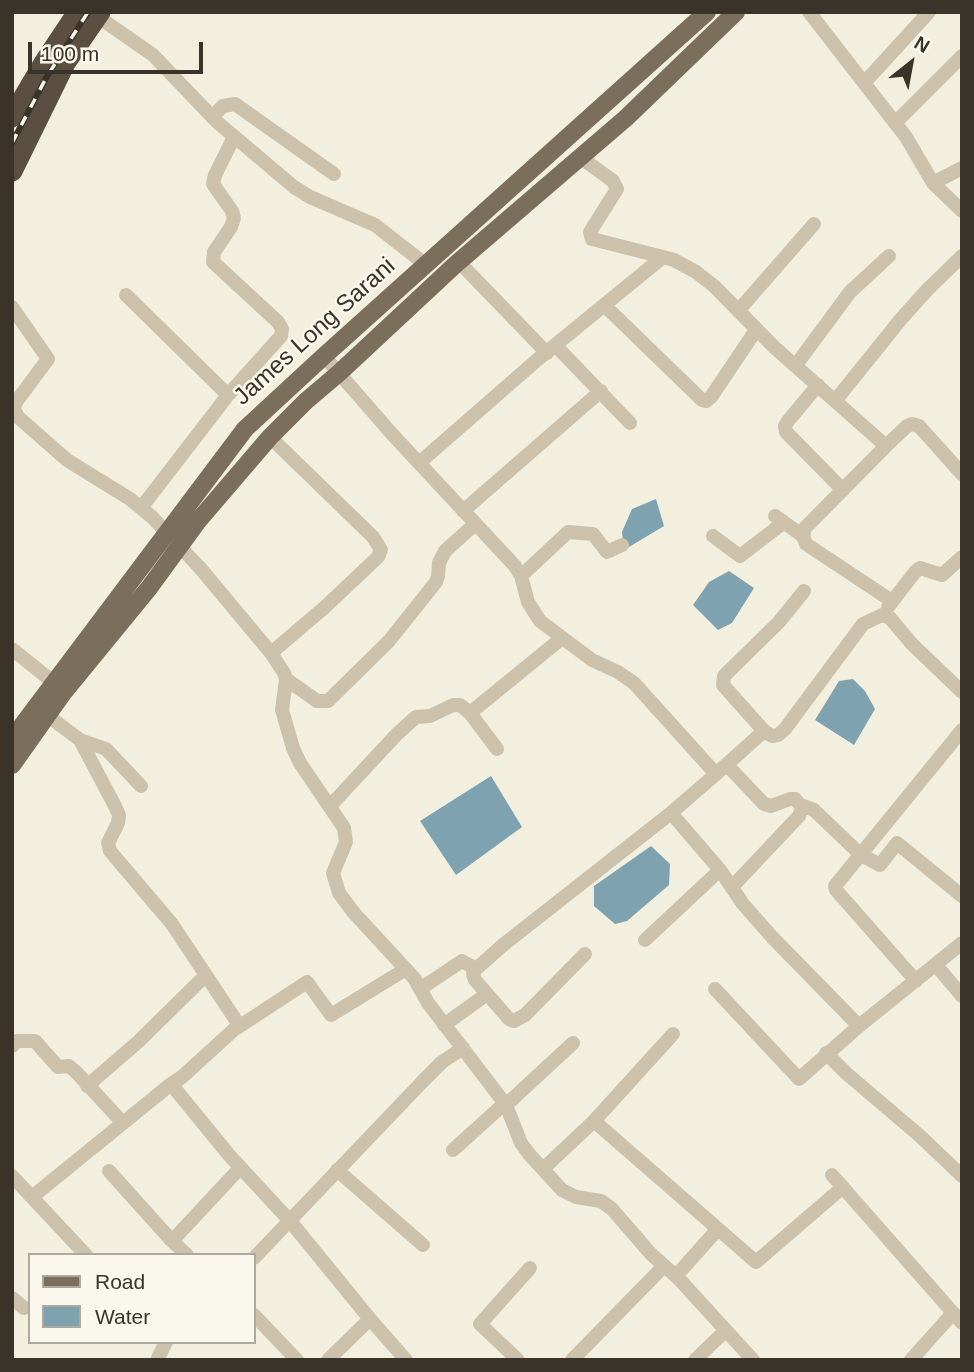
<!DOCTYPE html>
<style>
body{margin:0}
#map{position:relative;width:974px;height:1372px;overflow:hidden;background:#f3efdf;font-family:Helvetica,sans-serif}
canvas{display:block}
.frame{position:absolute;inset:0;border:14px solid #39332a;pointer-events:none}
.legend{position:absolute;left:28px;top:1253px;width:228px;height:91px;box-sizing:border-box;background:#faf7ec;border:2px solid #ada99e;margin:0;padding:9px 12px;list-style:none;font-size:21px;color:#39332a}
.legend li{display:flex;align-items:center;gap:14px;height:35px}
.legend b{width:35px;border:2px solid #ada99e}
.north{position:absolute;left:876px;top:28px;width:70px;height:70px;-webkit-text-stroke:5px #faf7ec;paint-order:stroke;rotate:31deg;font-size:19px;font-weight:700;line-height:28px;text-align:center;color:#39332a}
.north::after{content:'';display:block;margin:auto;width:24px;height:32px;background:#39332a;clip-path:polygon(50% 0,100% 100%,50% 72%,0 100%)}
.scale{position:absolute;left:28px;top:42px;width:175px;height:32px;box-sizing:border-box;border:4px solid #39332a;border-top:0;padding-left:9px;font-size:21px;line-height:24px;white-space:nowrap;color:#39332a;-webkit-text-stroke:5px #faf7ec;paint-order:stroke}
</style>
<div id="map">
<canvas width="974" height="1372"></canvas>
<div class="frame"></div>
<ul class="legend">
<li><b style="height:9px;background:#7b6e5b"></b>Road</li>
<li><b style="height:19px;background:#7ea2b0"></b>Water</li>
</ul>
<div class="north">N</div>
<div class="scale">100 m</div>
</div>
<script>
const c = document.querySelector('canvas').getContext('2d');
c.lineJoin = 'round';
function paint(path, color) {
  c.fillStyle = color;
  c.fill(path, 'evenodd');
}
function poly(rows) {
  const path = new Path2D();
  for (const r of rows) {
    path.moveTo(r[0], r[1]);
    for (let i = 2; i < r.length; i += 2) path.lineTo(r[i], r[i + 1]);
  }
  return path;
}
function trace(path, color, width, dash) {
  c.strokeStyle = color;
  c.lineWidth = width;
  c.lineCap = dash ? 'butt' : 'round';
  c.setLineDash(dash || []);
  c.stroke(path);
}
function drawText(font, color, halo, rows, align = 'center') {
  c.font = font + ' Helvetica,sans-serif';
  c.lineWidth = 5;
  c.setLineDash([]);
  c.textBaseline = 'middle';
  c.strokeStyle = halo;
  c.fillStyle = color;
  for (const [text, x, y, turn = 0] of rows) {
    c.save();
    c.translate(x, y);
    c.rotate((+turn || 0) * Math.PI / 180);
    c.textAlign = isNaN(turn) ? turn : align;
    if (halo) c.strokeText(text, 0, 0);
    c.fillText(text, 0, 0);
    c.restore();
  }
}
const water = poly([
 [656,499,664,526,624,550,622,532,632,509],
 [729,571,754,588,732,623,718,630,693,605,709,582],
 [853,679,865,691,875,709,854,745,815,720,839,681],
 [491,776,522,827,456,875,420,821],
 [651,846,670,864,669,885,627,921,615,924,594,906,594,886]
]);
const minor = poly([
 [809,12,906,137,933,183,962,211],
 [97,16,153,55,217,122,294,187,310,197,375,225,425,264],
 [865,82,929,12],
 [212,117,223,106,235,104,334,174],
 [895,123,962,56],
 [580,157,613,181,617,189,590,232,592,239,663,257],
 [933,183,962,168],
 [459,262,547,353],
 [126,295,228,395],
 [605,306,702,400,706,401,711,397,756,330],
 [12,307,48,359,16,402,14,409,18,417,67,460,130,499,152,517,201,569,271,653,284,673,286,679,282,710,293,748,300,763,344,828,346,842,333,873,339,893,354,913,414,978,428,1003,506,1105,521,1143,529,1154,562,1190,576,1197,601,1201,612,1209,651,1254,679,1279,753,1360],
 [738,311,814,224],
 [556,346,630,423],
 [324,356,392,434,515,566,521,576,528,602,540,621,592,660,618,672,634,683,716,774,671,813,720,870,743,904,772,937,859,1026,799,1079,715,989],
 [796,365,850,292,889,256],
 [818,385,788,421,785,426,786,432,843,490],
 [835,401,901,319,927,290,962,256],
 [270,437,373,537,381,550,378,557,325,607,271,653],
 [886,446,805,528,803,536,806,544,892,601],
 [419,463,537,360,663,257,674,260,696,272,714,286,774,347,886,446,907,426,912,424,919,426,962,474],
 [141,508,228,395,281,336,282,329,278,322,213,262,214,252,231,227,234,218,232,211,213,184,215,175,234,137],
 [463,511,601,391],
 [775,516,803,536],
 [713,536,740,556,783,523],
 [521,576,568,532,593,534,607,552,622,545],
 [888,607,915,572,920,568,942,575,962,557],
 [12,649,53,682],
 [286,679,317,701,328,701,389,641,436,582,438,576,439,563,445,551,475,524],
 [470,713,562,638],
 [47,715,80,740,115,806,119,815,118,823,108,843,110,851,172,924,239,1025,182,1077,171,1084,229,1155,290,1221,370,1319,406,1360],
 [764,731,772,736,778,735,785,729,863,624,882,615,890,618,912,644,962,692],
 [80,740,106,749,141,786],
 [727,765,764,804,771,806,790,799,795,799,802,807,799,816,733,886],
 [716,774,764,731,723,685,724,676,779,622,804,591],
 [331,805,397,734,416,717,430,716,453,705,460,705,470,713,497,749],
 [801,805,814,810,861,855,880,865,897,843,962,896],
 [645,940,720,870],
 [585,954,525,1015,514,1021,509,1019,475,980,473,974,476,969,503,945,671,813],
 [936,965,962,996],
 [916,981,836,890,835,886,962,730],
 [420,989,462,961,476,969],
 [444,1025,487,994],
 [859,1026,962,943],
 [237,1028,307,982,331,1015,406,969],
 [12,1046,17,1041,35,1041,58,1067,69,1066,76,1072,122,1122],
 [826,1053,846,1073,920,1136,962,1176],
 [87,1086,139,1041,205,976],
 [506,1105,573,1043],
 [594,1121,756,1262,843,1187],
 [453,1150,505,1103],
 [543,1169,594,1121,673,1034],
 [337,1170,423,1245],
 [109,1171,172,1241,187,1255],
 [832,1175,962,1323],
 [12,1176,86,1255],
 [32,1197,171,1084],
 [172,1241,240,1168],
 [254,1258,424,1080,442,1062,463,1048],
 [676,1276,717,1230],
 [12,1298,24,1308],
 [254,1315,297,1360],
 [159,1360,158,1358,166,1342],
 [328,1360,370,1319],
 [518,1360,480,1324,530,1268],
 [572,1360,664,1266],
 [695,1360,725,1331],
 [911,1360,953,1313]
]);
const major = poly([
 [12,739,245,429,324,356,707,12],
 [12,765,63,693,149,588,198,521,270,437,306,401,339,373,456,264,626,118,736,12]
]);
const highway = poly([
 [12,117,44,63,78,12],
 [12,171,65,63,100,12]
]);
const rail = poly([
 [12,143,46,78,88,12]
]);
const streetNames = [
 ["James Long Sarani",315,332,-42]
];
paint(water, '#7ea2b0');
trace(minor, '#ccc2ab', 14);
trace(major, '#7b6e5b', 18);
trace(highway, '#5a4f41', 21);
trace(rail, '#39332a', 6);
trace(rail, '#faf7ec', 3.5, [10]);
drawText('24px', '#39332a', '#faf7ec', streetNames);
</script>
